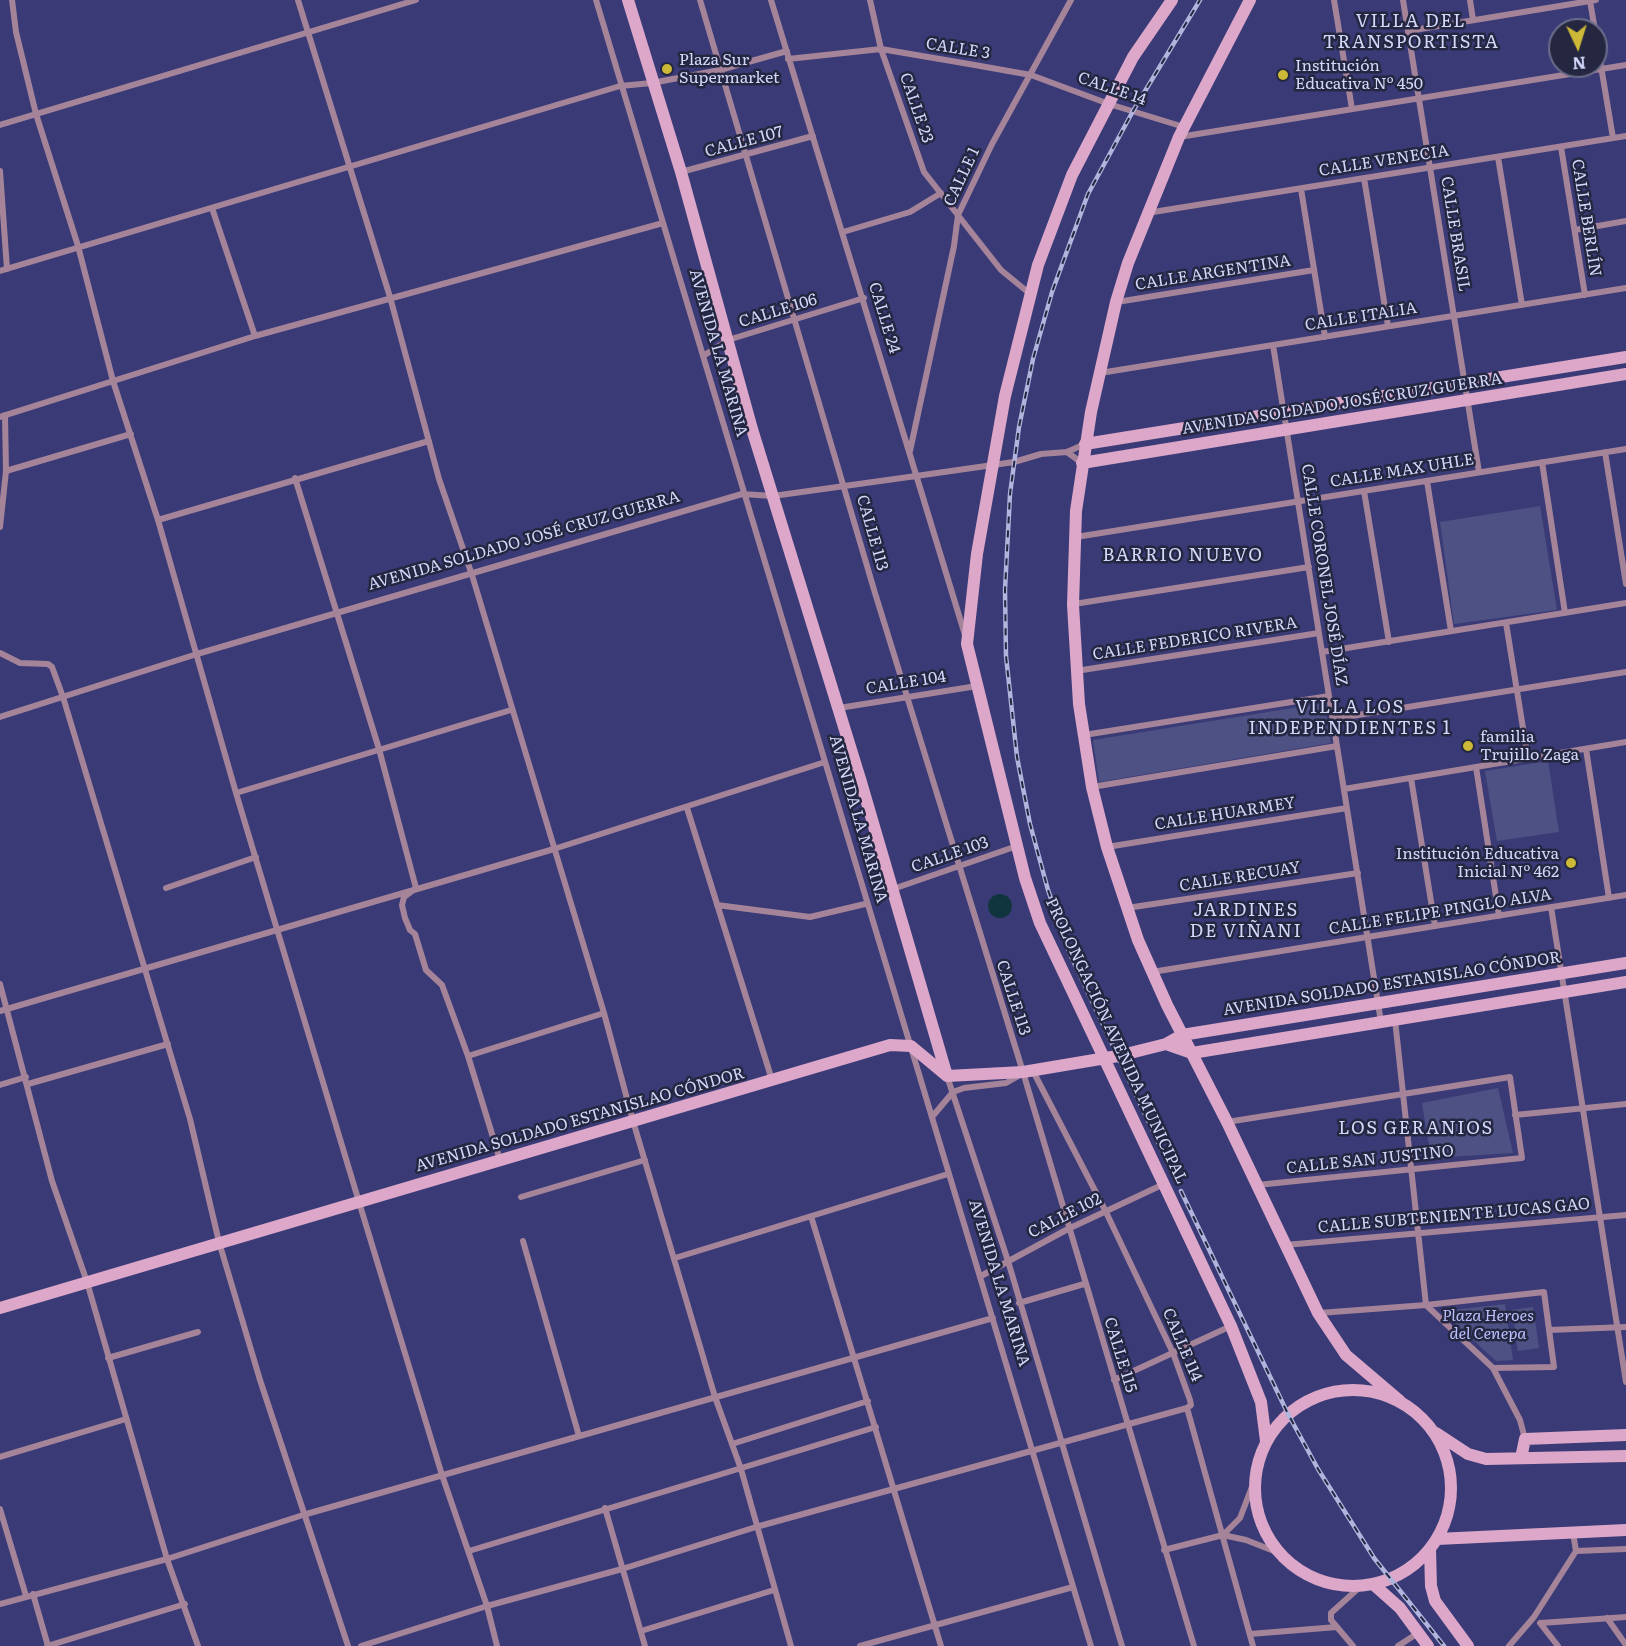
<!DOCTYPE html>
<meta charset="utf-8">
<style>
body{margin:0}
#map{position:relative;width:1626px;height:1646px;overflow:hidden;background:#3a3b76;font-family:Literata,serif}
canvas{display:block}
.north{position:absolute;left:1548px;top:18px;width:60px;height:60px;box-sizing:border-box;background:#252741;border:2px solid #6b6d8b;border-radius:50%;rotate:176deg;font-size:16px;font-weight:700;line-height:24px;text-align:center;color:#d3d7fa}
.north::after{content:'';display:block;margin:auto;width:21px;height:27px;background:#cdb938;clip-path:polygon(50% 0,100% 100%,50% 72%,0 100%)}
</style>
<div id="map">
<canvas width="1626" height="1646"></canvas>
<div class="north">N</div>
</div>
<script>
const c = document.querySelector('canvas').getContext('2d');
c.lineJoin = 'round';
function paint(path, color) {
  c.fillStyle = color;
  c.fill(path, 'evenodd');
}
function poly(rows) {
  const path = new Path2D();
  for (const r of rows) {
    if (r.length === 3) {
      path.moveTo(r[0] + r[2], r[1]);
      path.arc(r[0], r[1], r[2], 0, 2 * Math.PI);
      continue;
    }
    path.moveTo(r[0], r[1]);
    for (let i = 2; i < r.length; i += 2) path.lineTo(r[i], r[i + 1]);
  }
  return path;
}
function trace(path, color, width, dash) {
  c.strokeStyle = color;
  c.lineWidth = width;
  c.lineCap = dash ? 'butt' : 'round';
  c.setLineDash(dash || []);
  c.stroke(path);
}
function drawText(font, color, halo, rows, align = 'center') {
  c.font = font + ' Literata,serif';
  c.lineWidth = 5;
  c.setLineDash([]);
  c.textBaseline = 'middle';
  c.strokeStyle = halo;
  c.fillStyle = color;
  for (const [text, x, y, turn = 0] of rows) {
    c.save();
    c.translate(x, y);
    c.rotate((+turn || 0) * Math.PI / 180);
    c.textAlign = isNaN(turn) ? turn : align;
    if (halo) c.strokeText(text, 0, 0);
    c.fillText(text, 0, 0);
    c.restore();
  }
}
const green = poly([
 [1540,506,1557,610,1454,624,1440,522],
 [1324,703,1331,743,1099,782,1093,740],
 [1548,761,1559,832,1497,841,1485,771],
 [1498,1088,1513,1153,1431,1158,1422,1103],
 [1505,1304,1513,1360,1496,1361,1448,1317,1451,1310],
 [1533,1307,1539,1348,1518,1351,1512,1310]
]);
const water = poly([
 [1000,906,12]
]);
const street = poly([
 [12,0,16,32,36,114,78,246,113,381,158,520,236,793,359,1202,442,1475,487,1606,497,1646],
 [298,0,390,297,439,479,472,575,604,1013,633,1121,715,1397,741,1469,791,1646],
 [596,0,1091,1646],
 [700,0,875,593,1023,1072,1194,1646],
 [771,0,965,635],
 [870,0,881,49,924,172,1001,270,1029,293],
 [1334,0,1352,109],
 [1403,0,1479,472],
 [1470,0,1473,20],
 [1590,1,1595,30],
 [1408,31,1596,0],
 [1596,36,1613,138],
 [788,59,881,49,969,64,1031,75,1109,104,1184,127],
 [0,125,416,0],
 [1179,137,1626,65],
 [1561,147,1585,295],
 [1498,157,1522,305],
 [0,171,7,269],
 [681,172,813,136],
 [1364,178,1388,326],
 [1301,189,1325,337],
 [212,208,255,336],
 [1147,213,1626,136],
 [1575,230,1626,221],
 [843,232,910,212,941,193],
 [0,271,620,86,652,83,720,70,787,51],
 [1117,302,1314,270],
 [1273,345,1381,1022],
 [703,356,728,340,864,298],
 [1100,373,1626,288],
 [0,417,255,336,663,223],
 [910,451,954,246,958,215,992,144,1071,0],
 [1067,452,1082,463],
 [1605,452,1626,584],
 [1542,462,1565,613],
 [6,471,131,434],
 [295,478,379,749,416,888,404,897,402,905,405,918,410,930,415,934,426,970,442,985,468,1056,500,1160],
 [1427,481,1451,631],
 [1364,491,1389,642],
 [158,520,429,441],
 [0,527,6,471,5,415],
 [1076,537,1626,449],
 [1074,604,1309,567],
 [1506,623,1528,759],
 [1322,652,1626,603],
 [0,653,20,663,48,664,52,667,63,697,190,1119,219,1242,260,1380,348,1646],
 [1076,671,1319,633],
 [839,708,977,686],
 [0,717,197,654,742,494,773,496,916,476,1014,462,1041,454,1067,452,1085,444],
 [1333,719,1626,672],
 [1084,735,1329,696],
 [1586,749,1609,898],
 [1476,767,1499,916],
 [1411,778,1435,926],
 [1092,787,1337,746],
 [1344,789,1626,742],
 [236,793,511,710],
 [687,808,772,1080],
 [1107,847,1347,808],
 [166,888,256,857],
 [893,889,1017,846],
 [717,905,810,917,865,904],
 [1551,907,1626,1382],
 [1127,908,1358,873],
 [1152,972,1626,895],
 [0,984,52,1181,87,1282,167,1559,198,1646],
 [0,1011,554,849,825,762],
 [1395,1020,1426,1305],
 [468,1056,604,1013],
 [1033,1071,1105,1210,1173,1353,1190,1400,1191,1405,1187,1408,1253,1646],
 [947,1076,1008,1261,1122,1646],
 [28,1084,168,1044],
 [0,1085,26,1077],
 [1515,1115,1626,1104],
 [932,1117,953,1092,964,1088,1006,1083,1020,1075],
 [1227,1122,1510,1077,1522,1158,1257,1185],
 [521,1197,645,1160],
 [811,1216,941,1646],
 [523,1241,579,1436],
 [1285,1245,1626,1215],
 [675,1258,948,1174],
 [981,1276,1068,1229,1164,1184],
 [1019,1303,1084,1284],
 [1426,1305,1493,1368,1520,1420,1525,1439],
 [1319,1313,1426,1305,1544,1292,1554,1367,1493,1368],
 [1549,1330,1626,1327],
 [108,1358,198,1332],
 [1114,1380,1231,1326],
 [732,1444,868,1401],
 [0,1457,126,1419],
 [605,1508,645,1646],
 [0,1509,26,1596],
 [1573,1533,1576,1551],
 [1223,1535,1240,1518,1255,1479],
 [1164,1550,1223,1535,1246,1540,1279,1553],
 [469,1551,876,1427],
 [33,1594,48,1646],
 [0,1604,167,1559,303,1515,993,1318],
 [1607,1618,1626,1645],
 [1540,1623,1558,1646],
 [1541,1623,1626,1617],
 [641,1631,774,1590],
 [1250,1634,1337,1627],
 [47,1646,185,1604],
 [361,1646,487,1606,622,1569,756,1527,1187,1408],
 [860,1646,1073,1587],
 [1353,1646,1331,1620,1331,1613,1361,1586],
 [1398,1646,1418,1633],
 [1509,1646,1534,1617,1576,1551,1626,1549]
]);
const secondary = poly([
 [628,0,681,172,752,429,861,782,947,1076],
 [1172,0,1133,57,1072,175,1038,265,1005,396,977,554,967,644,1025,878,1040,923,1231,1326,1261,1402,1266,1441],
 [1250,0,1179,137,1128,263,1116,302,1091,412,1076,511,1073,605,1079,704,1092,787,1107,847,1138,940,1167,1005,1227,1122,1318,1313,1346,1355,1400,1401],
 [1085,444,1626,357],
 [1082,463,1626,374],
 [1166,1044,1192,1053,1626,982],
 [0,1308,890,1045,911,1046,947,1076,1023,1072,1118,1056,1166,1044,1182,1035,1626,963],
 [1353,1488,98],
 [1436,1433,1468,1454,1486,1459,1626,1456],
 [1521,1458,1525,1439,1626,1435],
 [1437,1539,1626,1530],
 [1430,1549,1431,1586,1435,1601,1468,1646],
 [1373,1584,1400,1608,1428,1646]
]);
const rail = poly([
 [1175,1178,1070,954,1048,890,1030,824,1017,757,1006,656,1005,590,1010,494,1019,427,1033,359,1052,292,1088,194,1133,111,1200,0],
 [1181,1191,1288,1414,1318,1469,1374,1558,1444,1646]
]);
const markers = [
 [667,69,6,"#cdb938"],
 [1283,75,6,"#cdb938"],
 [1468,746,6,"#cdb938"],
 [1571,863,6,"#cdb938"]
];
const streetNames = [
 ["CALLE 3",958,49,9],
 ["CALLE 14",1112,89,19],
 ["CALLE 23",916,108,71],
 ["CALLE 107",744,142,-15],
 ["CALLE VENECIA",1384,161,-9],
 ["CALLE 1",962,177,-65],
 ["CALLE BERLÍN",1586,218,81],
 ["CALLE BRASIL",1455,234,81],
 ["CALLE ARGENTINA",1213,273,-9],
 ["CALLE 106",778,311,-17],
 ["CALLE ITALIA",1361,317,-9],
 ["CALLE 24",884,318,73],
 ["AVENIDA LA MARINA",718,353,74],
 ["AVENIDA SOLDADO JOSÉ CRUZ GUERRA",1342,404,-9],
 ["CALLE MAX UHLE",1402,471,-9],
 ["CALLE 113",872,533,74],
 ["AVENIDA SOLDADO JOSÉ CRUZ GUERRA",524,541,-16],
 ["CALLE CORONEL JOSÉ DÍAZ",1324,575,81],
 ["CALLE FEDERICO RIVERA",1195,639,-9],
 ["CALLE 104",906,683,-9],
 ["CALLE HUARMEY",1225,814,-9],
 ["AVENIDA LA MARINA",858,819,74],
 ["CALLE 103",950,855,-19],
 ["CALLE RECUAY",1240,877,-9],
 ["CALLE FELIPE PINGLO ALVA",1440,912,-9],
 ["AVENIDA SOLDADO ESTANISLAO CÓNDOR",1392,984,-9],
 ["CALLE 113",1013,998,72],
 ["PROLONGACIÓN AVENIDA MUNICIPAL",1116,1041,65],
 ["AVENIDA SOLDADO ESTANISLAO CÓNDOR",580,1120,-16],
 ["CALLE SAN JUSTINO",1370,1160,-6],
 ["CALLE 102",1065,1216,-27],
 ["CALLE SUBTENIENTE LUCAS GAO",1454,1216,-5],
 ["AVENIDA LA MARINA",999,1283,73],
 ["CALLE 114",1182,1345,67],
 ["CALLE 115",1120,1355,73]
];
const poiNames = [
 ["Plaza Sur",679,60],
 ["Supermarket",679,78],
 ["Institución",1295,66],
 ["Educativa Nº 450",1295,84],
 ["familia",1480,737],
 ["Trujillo Zaga",1480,755],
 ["Institución Educativa",1559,854,"right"],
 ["Inicial Nº 462",1559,872,"right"]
];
const parkNames = [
 ["Plaza Heroes",1488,1316],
 ["del Cenepa",1488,1334]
];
const neighbourhoodNames = [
 ["VILLA DEL",1411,22],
 ["TRANSPORTISTA",1411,43],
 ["BARRIO NUEVO",1183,556],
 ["VILLA LOS",1350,708],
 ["INDEPENDIENTES 1",1350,729],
 ["JARDINES",1246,911],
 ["DE VIÑANI",1246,932],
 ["LOS GERANIOS",1416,1129]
];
paint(green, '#4e5183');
paint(water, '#11353f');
trace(street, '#a58499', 6);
trace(secondary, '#dca7c9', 12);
trace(rail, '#b1b4dd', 4.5);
trace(rail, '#252741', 2, [7]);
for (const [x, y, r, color] of markers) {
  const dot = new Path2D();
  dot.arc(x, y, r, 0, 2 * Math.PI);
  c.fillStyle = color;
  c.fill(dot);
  trace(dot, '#252741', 2);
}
drawText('16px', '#d3d7fa', '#252741', streetNames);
drawText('16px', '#d3d7fa', '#252741', poiNames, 'left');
drawText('italic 16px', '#bbc0fd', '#252741', parkNames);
c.letterSpacing = '1.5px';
drawText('18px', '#d3d7fa', '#252741', neighbourhoodNames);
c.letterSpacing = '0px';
</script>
